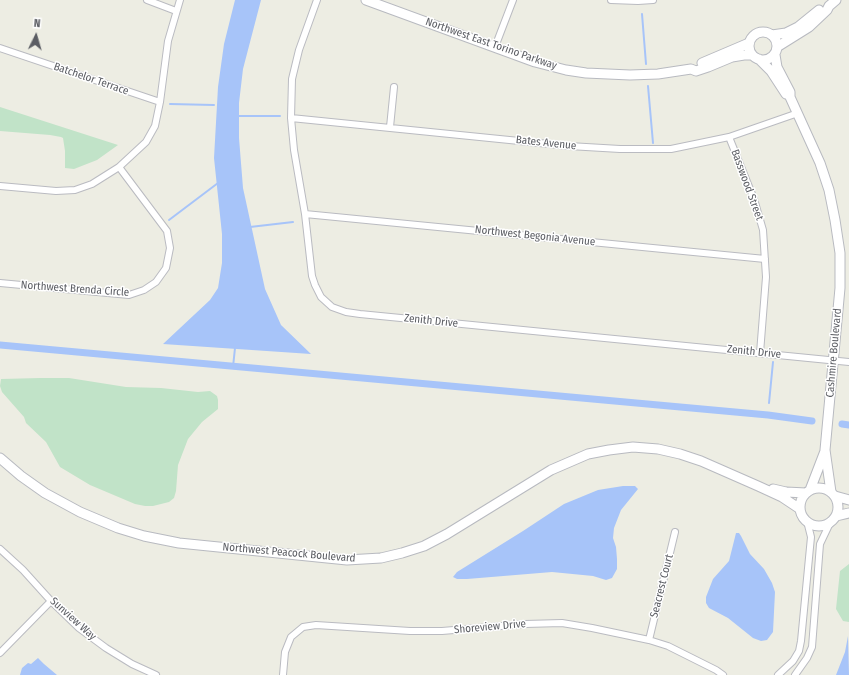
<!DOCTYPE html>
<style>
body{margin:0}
#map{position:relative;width:849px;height:675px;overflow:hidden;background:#edede3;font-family:"Fira Sans Condensed",sans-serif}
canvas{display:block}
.north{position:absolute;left:16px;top:16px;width:40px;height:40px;-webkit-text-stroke:3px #fff;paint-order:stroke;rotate:5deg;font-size:11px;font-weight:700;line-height:16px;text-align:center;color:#5b5d63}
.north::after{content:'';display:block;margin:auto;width:14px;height:18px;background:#5b5d63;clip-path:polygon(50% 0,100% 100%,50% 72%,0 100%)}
</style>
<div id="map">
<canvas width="849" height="675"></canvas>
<div class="north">N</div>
</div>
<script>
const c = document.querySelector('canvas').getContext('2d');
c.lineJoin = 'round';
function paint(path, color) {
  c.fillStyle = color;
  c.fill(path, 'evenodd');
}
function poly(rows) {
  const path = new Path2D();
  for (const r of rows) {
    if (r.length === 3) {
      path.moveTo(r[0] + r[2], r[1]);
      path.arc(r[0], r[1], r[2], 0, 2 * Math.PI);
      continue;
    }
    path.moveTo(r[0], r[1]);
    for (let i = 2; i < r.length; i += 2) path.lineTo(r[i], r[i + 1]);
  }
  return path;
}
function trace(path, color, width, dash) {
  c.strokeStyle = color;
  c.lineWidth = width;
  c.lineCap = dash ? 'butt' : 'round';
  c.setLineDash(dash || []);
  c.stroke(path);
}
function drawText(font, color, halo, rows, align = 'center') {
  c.font = font + ' "Fira Sans Condensed",sans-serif';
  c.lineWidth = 3;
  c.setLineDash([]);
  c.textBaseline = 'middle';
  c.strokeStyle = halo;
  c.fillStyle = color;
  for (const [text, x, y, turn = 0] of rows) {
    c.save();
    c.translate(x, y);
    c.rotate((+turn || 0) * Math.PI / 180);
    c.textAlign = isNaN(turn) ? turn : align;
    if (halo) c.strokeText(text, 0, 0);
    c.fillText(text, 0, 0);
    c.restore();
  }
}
const green = poly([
 [0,107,118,145,97,160,74,169,65,168,65,151,63,138,61,137,50,135,0,131],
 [40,378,69,378,126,387,161,388,198,392,210,391,217,396,218,400,218,409,202,422,188,439,178,465,176,491,174,498,169,502,153,506,145,506,135,504,90,485,60,467,46,442,26,423,24,417,2,392,0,386,1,379],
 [849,564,849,622,843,621,836,609,840,571]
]);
const water = poly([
 [235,0,261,0,243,69,239,103,239,138,243,188,265,289,281,325,311,354,163,344,210,300,218,288,222,263,222,234,214,158,218,87,224,44],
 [623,486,635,486,638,489,621,510,614,528,613,538,616,547,617,559,617,569,612,578,606,580,593,576,552,572,467,579,457,579,453,577,457,572,523,531,564,504,598,490],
 [736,533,739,533,741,536,750,554,764,569,772,583,775,592,773,632,767,640,761,641,753,638,728,618,709,608,706,603,706,597,713,579,729,561],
 [848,636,849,675,836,675,845,652],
 [38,658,44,664,57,675,20,675,22,668,28,663,31,664]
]);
const stream = poly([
 [642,14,646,64],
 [648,86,653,143],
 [170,104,214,105],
 [237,116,280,116],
 [169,220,218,183],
 [250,227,293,222],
 [233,367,235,348],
 [769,403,773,362]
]);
const canal = poly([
 [0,345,768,415,812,421],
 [842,424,849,425]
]);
const street = poly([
 [147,0,176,11],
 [317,0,299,50,292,79,291,118,294,150,305,214,312,276,315,285,321,297,332,307,346,312,360,314,849,362],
 [611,0,638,1,653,0],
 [495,47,513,0],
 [0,48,160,102],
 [291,118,569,146,620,149,671,149,729,137,798,113],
 [390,127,394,87],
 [729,137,754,199,763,230,766,277,760,353],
 [0,186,56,191,75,190,92,184,119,167,146,142,155,126,160,102,168,41,180,0],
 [305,214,765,259],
 [0,283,129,295,144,290,156,282,166,268,170,248,167,231,119,167],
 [0,549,23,570,51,601,79,628,106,648,132,664,156,675],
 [649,640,675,532],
 [0,653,51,601],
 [283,675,285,652,291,637,303,627,316,625,410,631,442,631,525,624,562,623,592,628,649,640,668,646,716,670,723,675],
 [778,675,793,661,799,651,801,641,811,537,807,521],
 [795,675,807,658,812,647,820,544,830,523]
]);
const secondary = poly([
 [366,0,535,62,566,70,586,73,630,75,658,74,691,69,696,71,708,67,732,57,744,55,752,55],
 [763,46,14],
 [772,35,786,33,798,27,819,10],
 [777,47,809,27,827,10,829,6,836,0],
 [775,55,777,67,790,92,790,97,820,163,829,190,835,220,840,253,840,288,825,450,831,492],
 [759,59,771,71,786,94],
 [702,63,749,43],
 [0,458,21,476,45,493,80,512,118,528,144,536,179,543,347,560,381,558,402,553,424,546,447,534,551,470,588,454,609,450,633,447,658,449,680,454,701,461,758,486,782,497,800,509],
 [819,507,19],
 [773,489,786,492,806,493],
 [810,490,825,451],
 [835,496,849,500],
 [836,516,849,513]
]);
const streetNames = [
 ["Northwest East Torino Parkway",491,44,19],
 ["Batchelor Terrace",91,79,19],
 ["Bates Avenue",546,143,6],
 ["Basswood Street",747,185,70],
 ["Northwest Begonia Avenue",535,236,6],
 ["Northwest Brenda Circle",75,289,4],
 ["Zenith Drive",431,321,6],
 ["Zenith Drive",754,352,6],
 ["Cashmire Boulevard",834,353,-85],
 ["Northwest Peacock Boulevard",289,553,5],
 ["Seacrest Court",662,586,-76],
 ["Sunview Way",73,619,42],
 ["Shoreview Drive",490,627,-5]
];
paint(green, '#c1e3c8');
paint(water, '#a7c4f9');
trace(stream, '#a7c4f9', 2);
trace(canal, '#a7c4f9', 7);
trace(street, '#babbc1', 8);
trace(secondary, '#b8bac0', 11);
trace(street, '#fff', 6);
trace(secondary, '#fff', 9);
drawText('11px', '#5b5d63', '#fff', streetNames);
</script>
